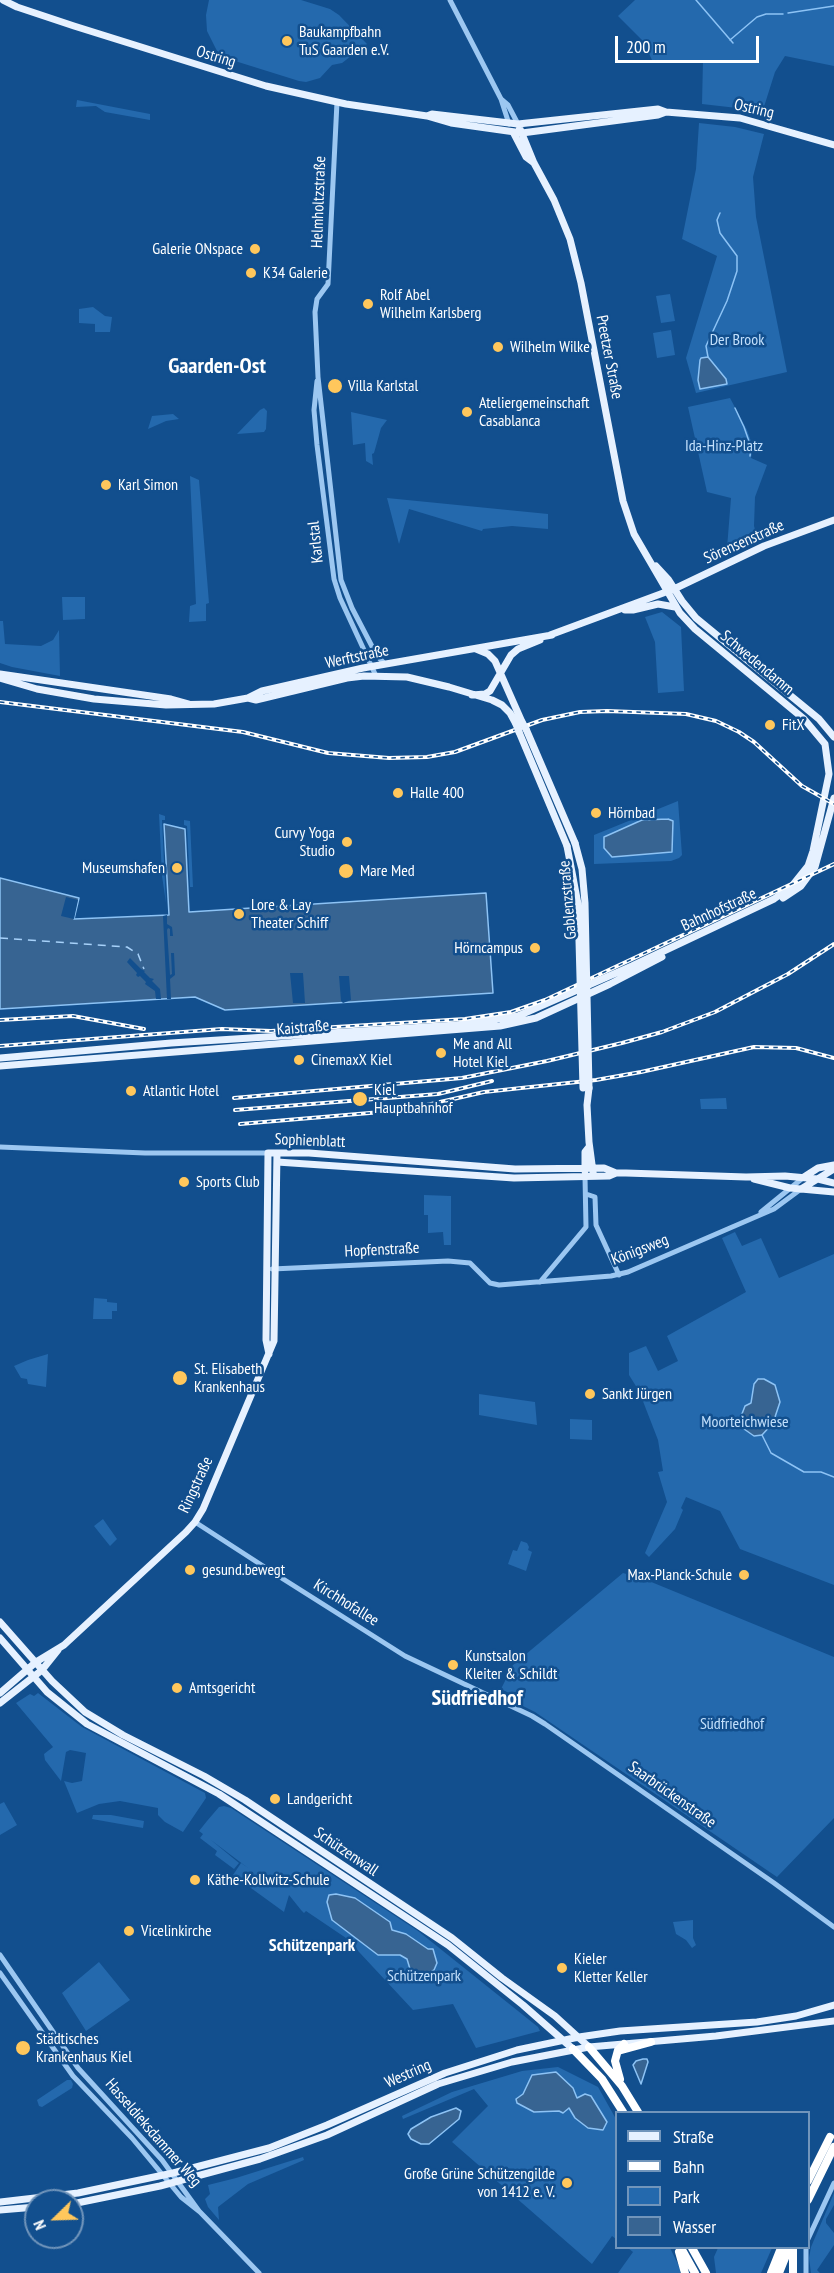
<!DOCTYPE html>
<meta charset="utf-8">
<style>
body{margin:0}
#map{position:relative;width:834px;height:2273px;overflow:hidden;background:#124f8e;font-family:"PT Sans Narrow",sans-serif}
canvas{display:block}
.legend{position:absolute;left:615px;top:2111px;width:195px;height:138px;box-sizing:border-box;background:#124f8e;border:2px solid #7195bb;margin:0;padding:8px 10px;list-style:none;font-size:18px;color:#fff}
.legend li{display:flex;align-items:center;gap:12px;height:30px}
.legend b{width:30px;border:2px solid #7195bb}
.north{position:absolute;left:24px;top:2189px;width:60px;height:60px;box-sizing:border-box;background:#124f8e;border:2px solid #7195bb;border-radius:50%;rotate:247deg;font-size:16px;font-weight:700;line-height:24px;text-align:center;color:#fff}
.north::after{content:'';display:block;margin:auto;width:21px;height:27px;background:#ffc75c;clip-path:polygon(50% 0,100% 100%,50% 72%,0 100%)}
.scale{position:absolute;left:615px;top:36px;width:144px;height:27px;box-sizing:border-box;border:3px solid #fff;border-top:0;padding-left:8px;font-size:18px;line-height:21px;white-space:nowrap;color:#fff;-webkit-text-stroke:4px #124f8e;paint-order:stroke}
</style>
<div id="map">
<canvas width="834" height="2273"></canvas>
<ul class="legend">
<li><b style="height:8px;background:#e6f1ff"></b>Straße</li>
<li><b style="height:8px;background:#fff"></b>Bahn</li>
<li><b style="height:16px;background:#2469ad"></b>Park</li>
<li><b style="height:16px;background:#376492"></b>Wasser</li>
</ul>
<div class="north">N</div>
<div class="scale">200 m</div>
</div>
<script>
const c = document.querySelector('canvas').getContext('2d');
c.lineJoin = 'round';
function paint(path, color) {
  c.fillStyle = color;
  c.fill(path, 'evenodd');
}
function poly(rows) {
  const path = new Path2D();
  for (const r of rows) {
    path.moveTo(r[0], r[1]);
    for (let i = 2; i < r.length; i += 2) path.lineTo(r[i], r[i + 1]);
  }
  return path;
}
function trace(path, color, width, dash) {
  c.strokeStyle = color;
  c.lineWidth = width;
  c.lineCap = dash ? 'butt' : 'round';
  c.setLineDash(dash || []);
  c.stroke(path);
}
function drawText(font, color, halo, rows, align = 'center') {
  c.font = font + ' "PT Sans Narrow",sans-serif';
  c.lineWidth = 5;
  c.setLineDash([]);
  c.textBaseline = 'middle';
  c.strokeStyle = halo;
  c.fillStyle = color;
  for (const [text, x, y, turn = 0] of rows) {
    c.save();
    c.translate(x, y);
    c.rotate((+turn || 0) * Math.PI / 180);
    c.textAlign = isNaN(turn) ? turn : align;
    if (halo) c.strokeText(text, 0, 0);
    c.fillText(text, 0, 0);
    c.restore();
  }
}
const green = poly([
 [209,0,301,0,330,9,339,15,367,44,342,63,332,65,320,78,306,82,299,81,235,61,217,51,207,31,206,15],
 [635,0,834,0,834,66,785,56,775,72,762,113,737,108,702,104,703,60,652,60,643,41,618,16],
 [77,100,150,114,150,120,105,112,96,106,76,107],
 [699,123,735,127,764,134,753,177,756,217,787,372,696,393,686,358,717,256,682,239,696,169],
 [670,294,675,321,661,323,656,296],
 [93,307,105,316,112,317,110,332,95,332,95,324,79,323,79,309],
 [671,330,675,355,657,358,653,333],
 [730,398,747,430,753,447,751,458,767,465,755,497,754,526,757,536,727,548,731,498,707,492,688,407],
 [264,408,267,411,266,429,264,432,237,434,260,410],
 [351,412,387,420,381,428,374,453,372,454,373,465,366,461,365,443,353,445],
 [173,414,179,419,166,421,148,429,152,416],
 [190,476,199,480,209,603,206,604,206,621,189,622,190,606,196,604],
 [387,498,548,514,548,529,512,526,483,529,482,531,409,509,399,544],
 [62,597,85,597,85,619,63,620],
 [662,612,681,627,684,691,658,693,655,642,645,617],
 [0,621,3,621,5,644,41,646,53,640,59,630,60,676,12,667,0,663],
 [678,801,682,855,679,858,671,861,594,864,594,835],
 [159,814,165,816,165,820,162,820,166,903,162,876],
 [184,820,190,821,193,887,190,887,187,826,184,825],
 [726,1098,727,1109,701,1109,700,1099],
 [424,1195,451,1196,451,1245,444,1245,443,1232,428,1233,428,1215,424,1215],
 [735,1232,742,1246,761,1238,779,1278,834,1254,834,1585,740,1549,720,1511,686,1497,681,1508,683,1510,675,1529,649,1557,645,1553,667,1502,658,1472,663,1471,658,1440,639,1391,629,1375,629,1353,646,1346,658,1371,678,1361,667,1336,746,1292,722,1238],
 [94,1298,107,1299,107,1302,117,1303,117,1311,112,1311,112,1319,93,1319],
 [48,1354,46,1387,28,1384,27,1379,21,1378,14,1366,28,1360],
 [479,1394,535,1402,537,1425,479,1415],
 [570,1419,592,1420,592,1440,570,1439],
 [103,1519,117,1539,110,1546,94,1526],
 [521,1541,527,1543,529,1547,528,1550,532,1552,526,1571,508,1564,513,1550,517,1551],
 [623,1573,644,1579,834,1657,834,1818,777,1877,535,1712,507,1698,509,1693,501,1689,513,1665],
 [38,1693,82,1727,205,1793,206,1798,183,1832,165,1822,158,1815,158,1808,120,1801,99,1804,77,1813,64,1781,72,1783,82,1781,86,1753,70,1750,66,1752,61,1781,45,1760,44,1754,53,1747,16,1703,30,1694,34,1696],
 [4,1802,17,1825,0,1835,0,1804],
 [224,1806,231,1808,418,1931,538,2027,540,2031,476,2048,453,2004,413,2010,346,1938,306,1911,304,1913,301,1910,289,1895,284,1912,233,1875,241,1863,248,1868,211,1840,239,1863,234,1869,215,1855,217,1851,200,1838,203,1834,199,1831,207,1821,219,1807],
 [93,1815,111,1815,144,1821,143,1828,92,1819],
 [693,1920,693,1938,696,1945,692,1948,686,1940,676,1934,673,1922],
 [99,1962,130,2000,86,2031,62,1993],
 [558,2067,598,2087,616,2119,616,2239,612,2236,592,2264,452,2142,488,2106,474,2089,403,2119,402,2116,452,2092,522,2071],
 [67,2080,71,2080,73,2084,72,2088,42,2107,39,2106,37,2100],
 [303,2157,304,2160,248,2184,218,2207,219,2220,208,2207,205,2199,210,2194,208,2185,236,2178],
 [834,2193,834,2205,826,2219,826,2223,834,2233,834,2245,817,2270,820,2273,811,2273,809,2258,811,2247],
 [628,2248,670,2248,680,2268,680,2273,618,2273,633,2252],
 [718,2248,772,2248,761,2273,716,2273,714,2257]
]);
const water = poly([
 [708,357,726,379,727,384,700,389,698,380,700,360,701,358,708,357],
 [668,819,673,821,672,852,612,857,604,848,604,837,642,820,668,819],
 [164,824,185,829,189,912,486,893,493,993,225,1010,195,997,0,1009,0,878,79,898,74,919,169,915,164,824],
 [758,1379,764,1379,775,1385,780,1402,773,1423,762,1435,754,1436,744,1429,740,1419,745,1406,751,1403,754,1384,758,1379],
 [336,1894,355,1898,390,1922,392,1930,406,1934,428,1949,433,1949,437,1963,434,1970,426,1975,418,1976,410,1969,407,1959,400,1955,378,1955,332,1920,327,1902,329,1895,336,1894],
 [643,2059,647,2059,648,2062,641,2084,633,2065,636,2061,643,2059],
 [556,2072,573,2088,577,2098,585,2094,591,2096,607,2122,603,2130,588,2128,575,2118,569,2108,563,2113,559,2111,534,2112,517,2103,516,2099,523,2094,532,2075,556,2072],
 [456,2108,461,2111,459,2119,429,2144,421,2144,411,2139,408,2134,411,2129,431,2117,456,2108]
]);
const pier = poly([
 [66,897,78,900,74,919,61,916],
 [167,915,167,924,172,927,173,936,170,936,170,929,168,928,167,930,170,975,172,974,171,953,174,953,175,975,170,979,171,999,167,999,163,916],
 [130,958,141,969,145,971,144,972,150,978,154,979,152,981,160,989,161,999,156,999,155,991,145,984,146,982,140,976,138,977,136,975,137,973,127,962],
 [290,973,303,973,305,1003,293,1003],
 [339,976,349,976,351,1000,343,1003,341,1001]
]);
const stream = poly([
 [696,0,733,43],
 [788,13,834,6],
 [730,40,757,17,766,14,783,14],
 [708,357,706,346,727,301,737,271,737,256,720,233,717,220,720,213],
 [735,408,744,427,751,447,750,456],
 [762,1435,771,1453,804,1472,821,1472,834,1477]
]);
const ferry = poly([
 [0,938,127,947,138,954,144,969]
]);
const minor = poly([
 [450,0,501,99,509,124],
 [501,99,508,105,518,124],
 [337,102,328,284,317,299,315,312,318,377,341,580,352,608,377,656,385,664],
 [317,381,314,410,317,445,334,579,340,598,376,676],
 [0,1147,145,1153,268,1153],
 [586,1194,595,1197,596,1225,619,1275],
 [761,1212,804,1177],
 [272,1269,448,1261,470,1263,490,1283,499,1285,611,1276,628,1272,774,1209,801,1189],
 [540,1282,586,1227,585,1177],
 [195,1522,280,1577,405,1656,532,1716,545,1724,774,1883,834,1927],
 [0,1955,78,2068,162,2160,199,2211],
 [0,1973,73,2076,132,2138,181,2197,200,2212,259,2273],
 [808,2239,834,2183],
 [806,2248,806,2273]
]);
const major = poly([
 [3,0,17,7,74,26,266,86,346,104,427,116,451,123,522,133,658,115,666,112],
 [427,116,432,114,518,124,658,109,666,112,740,118,834,145],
 [513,132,526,157,534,163],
 [656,566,668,579,682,601,696,618,819,719,834,737],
 [625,610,633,610,658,604,675,607],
 [550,635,674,589,764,546,834,520],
 [476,649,488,654,495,661,522,722],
 [0,674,171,699,189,704],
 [0,678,37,689,94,699,166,705,214,704,248,698,262,691,363,668,552,635],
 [472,695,485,694,490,691,511,655,518,649,540,640],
 [248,698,256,700,347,678,364,676,407,677,449,687,492,700,502,705,510,713,516,724],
 [526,729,575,843],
 [519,732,567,846],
 [783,898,801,886,815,867,834,798],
 [0,1058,171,1043,457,1025,518,1016,632,966,774,899,792,886,808,866,813,851,829,774,825,744,804,719,695,629,680,613,634,534,623,501,581,283,570,239,554,200,534,163,518,124],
 [0,1066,500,1026,536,1018,610,984,662,957],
 [589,1088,587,1105,589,1142,593,1172],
 [277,1162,514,1178,609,1176,616,1173,626,1173,746,1177,785,1176,818,1179,834,1183],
 [585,1171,585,1152,589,1147],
 [804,1177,818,1168,834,1165],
 [754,1179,790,1188,834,1192],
 [801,1189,834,1169],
 [269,1354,266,1340,268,1153,309,1153,515,1169,604,1168,616,1173],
 [0,1622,52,1681,85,1712,123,1735,204,1776,245,1800,452,1938,502,1978,555,2016,589,2047],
 [0,1638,47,1692,87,1724,219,1794,448,1945,523,2005,573,2049],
 [0,1693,36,1662,64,1645,186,1532,195,1522,203,1509,274,1341,277,1153],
 [0,1703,42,1670,58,1650],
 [0,2202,78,2193,173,2173,269,2148,327,2125,445,2073,517,2050,579,2037,620,2031,757,2022,796,2016,834,2005],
 [72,2204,160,2186,260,2159,327,2135,438,2084,512,2062,589,2047,716,2036,834,2021],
 [0,2210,36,2207]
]);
const highway = poly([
 [589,2047,622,2086,638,2112],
 [573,2049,602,2079,623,2112],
 [618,2051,651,2042],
 [620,2079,615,2061,618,2050,624,2044],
 [808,2181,830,2137],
 [808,2200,834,2147],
 [681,2248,695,2273],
 [692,2248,706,2273],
 [679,2252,685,2273],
 [771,2273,781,2248],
 [779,2273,789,2248],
 [793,2273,793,2248]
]);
const rail = poly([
 [0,702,243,732,328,753,389,758,427,757,455,752,542,720,580,712,607,711,686,714,716,721,739,732,754,742,802,786,834,804],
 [0,1020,73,1016,144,1029],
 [0,1046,222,1029,271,1031,465,1019,511,1012,545,1000,834,864],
 [234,1098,462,1078,547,1061,622,1043,662,1032,715,1012,788,974,834,944],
 [235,1110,438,1094,492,1081],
 [240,1124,405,1110,484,1092,596,1080,641,1072,754,1047,796,1048,834,1058]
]);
const majorBridge = poly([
 [522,722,526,729],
 [516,724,519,732],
 [575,843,582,869,585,903,589,1088],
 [567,846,578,904,583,1088]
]);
const markers = [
 [287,41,6,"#ffc75c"],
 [255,249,6,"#ffc75c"],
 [251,273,6,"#ffc75c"],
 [368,304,6,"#ffc75c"],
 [498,347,6,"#ffc75c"],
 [335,386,8,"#ffc75c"],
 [467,412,6,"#ffc75c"],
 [106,485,6,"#ffc75c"],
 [770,725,6,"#ffc75c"],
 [398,793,6,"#ffc75c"],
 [596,813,6,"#ffc75c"],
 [347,842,6,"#ffc75c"],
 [177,868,6,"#ffc75c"],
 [346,871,8,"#ffc75c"],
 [239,914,6,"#ffc75c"],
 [535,948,6,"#ffc75c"],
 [441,1053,6,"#ffc75c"],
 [299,1060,6,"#ffc75c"],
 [131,1091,6,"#ffc75c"],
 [360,1099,8,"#ffc75c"],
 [184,1182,6,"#ffc75c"],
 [180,1378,8,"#ffc75c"],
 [590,1394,6,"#ffc75c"],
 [190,1570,6,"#ffc75c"],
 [744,1575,6,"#ffc75c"],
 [453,1665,6,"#ffc75c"],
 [177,1688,6,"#ffc75c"],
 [275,1799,6,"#ffc75c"],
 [195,1880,6,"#ffc75c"],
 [129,1931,6,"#ffc75c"],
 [562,1968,6,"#ffc75c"],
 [23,2048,8,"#ffc75c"],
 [567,2183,6,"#ffc75c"]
];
const poiNames = [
 ["Baukampfbahn",299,32],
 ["TuS Gaarden e.V.",299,50],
 ["Galerie ONspace",243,249,"right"],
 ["K34 Galerie",263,273],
 ["Rolf Abel",380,295],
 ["Wilhelm Karlsberg",380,313],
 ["Wilhelm Wilke",510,347],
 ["Villa Karlstal",348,386],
 ["Ateliergemeinschaft",479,403],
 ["Casablanca",479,421],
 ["Karl Simon",118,485],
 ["FitX",782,725],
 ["Halle 400",410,793],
 ["Hörnbad",608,813],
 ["Curvy Yoga",335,833,"right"],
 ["Studio",335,851,"right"],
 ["Museumshafen",165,868,"right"],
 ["Mare Med",360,871],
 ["Lore & Lay",251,905],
 ["Theater Schiff",251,923],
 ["Hörncampus",523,948,"right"],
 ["Me and All",453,1044],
 ["Hotel Kiel",453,1062],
 ["CinemaxX Kiel",311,1060],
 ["Kiel",374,1090],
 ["Hauptbahnhof",374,1108],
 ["Atlantic Hotel",143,1091],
 ["Sports Club",196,1182],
 ["St. Elisabeth",194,1369],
 ["Krankenhaus",194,1387],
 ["Sankt Jürgen",602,1394],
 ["gesund.bewegt",202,1570],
 ["Max-Planck-Schule",732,1575,"right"],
 ["Kunstsalon",465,1656],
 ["Kleiter & Schildt",465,1674],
 ["Amtsgericht",189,1688],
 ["Landgericht",287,1799],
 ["Käthe-Kollwitz-Schule",207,1880],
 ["Vicelinkirche",141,1931],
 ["Kieler",574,1959],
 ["Kletter Keller",574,1977],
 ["Städtisches",36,2039],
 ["Krankenhaus Kiel",36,2057],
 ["Große Grüne Schützengilde",555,2174,"right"],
 ["von 1412 e. V.",555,2192,"right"]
];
const streetNames = [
 ["Ostring",216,57,17],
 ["Ostring",754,109,13],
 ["Helmholtzstraße",319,202,-88],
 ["Preetzer Straße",609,357,79],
 ["Karlstal",316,542,-96],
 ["Sörensenstraße",744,542,-24],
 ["Werftstraße",357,657,-12],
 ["Schwedendamm",757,663,40],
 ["Gablenzstraße",568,900,-95],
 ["Bahnhofstraße",719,910,-25],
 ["Kaistraße",303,1028,-5],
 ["Sophienblatt",310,1141,2],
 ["Hopfenstraße",382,1250,-3],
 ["Königsweg",640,1250,-21],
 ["Ringstraße",196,1485,-65],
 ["Kirchhofallee",346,1603,32],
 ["Saarbrückenstraße",672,1795,35],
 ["Schützenwall",346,1852,34],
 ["Westring",408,2074,-24],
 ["Hasseldieksdammer Weg",153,2133,49]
];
const parkNames = [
 ["Der Brook",737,340],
 ["Ida-Hinz-Platz",724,446],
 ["Moorteichwiese",745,1422],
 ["Südfriedhof",732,1724],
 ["Schützenpark",424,1976]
];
const neighbourhoodNames = [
 ["Schützenpark",312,1946]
];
const districtNames = [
 ["Gaarden-Ost",217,367],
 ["Südfriedhof",477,1699]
];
paint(green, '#2469ad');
paint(water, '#376492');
trace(water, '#8dc3f5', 1.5);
paint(pier, '#124f8e');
trace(stream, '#8dc3f5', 1.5);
trace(ferry, '#a7d1f9', 1.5, [8, 6]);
trace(minor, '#9cc7f1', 5);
trace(major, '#e6f1ff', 7);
trace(highway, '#fff', 8);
trace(rail, '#fff', 4);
trace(rail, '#124f8e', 1.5, [4.5]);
trace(majorBridge, '#e6f1ff', 7);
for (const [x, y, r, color] of markers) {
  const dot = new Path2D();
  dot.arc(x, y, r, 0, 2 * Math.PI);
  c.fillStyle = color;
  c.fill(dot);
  trace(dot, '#124f8e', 2);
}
drawText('16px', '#fff', '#124f8e', poiNames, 'left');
drawText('16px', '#fff', '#124f8e', streetNames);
drawText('16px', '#c3e0fc', '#124f8e', parkNames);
drawText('bold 18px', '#fff', '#124f8e', neighbourhoodNames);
drawText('bold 22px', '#fff', '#124f8e', districtNames);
</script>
